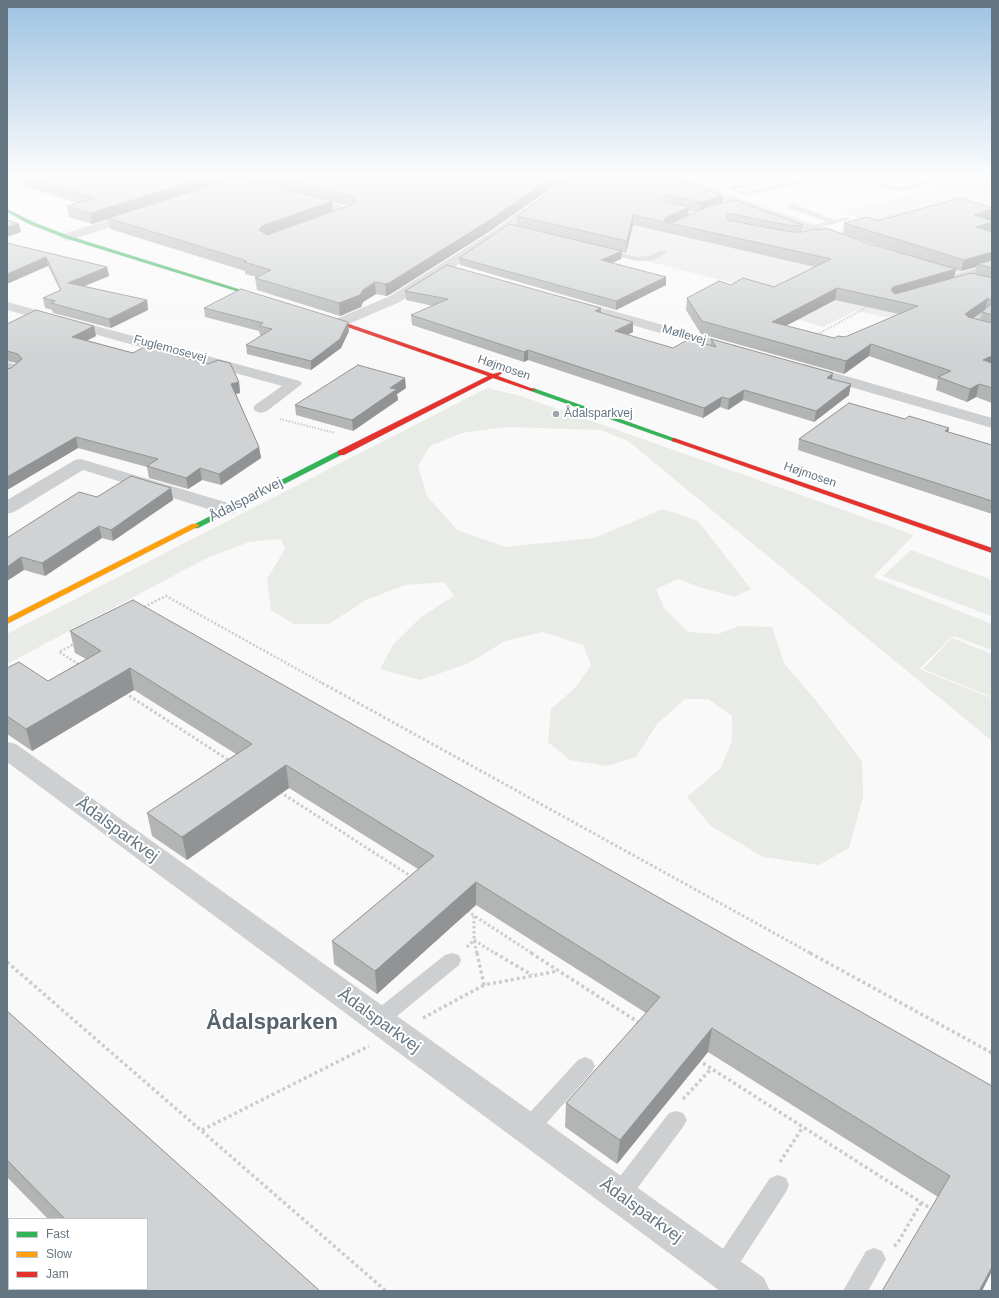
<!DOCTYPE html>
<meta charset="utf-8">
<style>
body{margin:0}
#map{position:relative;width:999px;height:1298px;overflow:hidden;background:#f9f9f9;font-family:Helvetica,sans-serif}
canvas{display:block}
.frame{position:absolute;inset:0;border:8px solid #657683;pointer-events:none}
.legend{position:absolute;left:8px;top:1218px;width:140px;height:72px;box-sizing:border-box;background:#fff;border:1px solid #c1c8cd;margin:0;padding:5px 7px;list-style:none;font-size:12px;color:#657683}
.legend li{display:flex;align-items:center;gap:8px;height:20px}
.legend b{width:20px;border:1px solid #c1c8cd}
</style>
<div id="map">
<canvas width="999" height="1298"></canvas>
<div class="frame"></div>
<ul class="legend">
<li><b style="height:5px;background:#30b455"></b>Fast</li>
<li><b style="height:5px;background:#ff9f0a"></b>Slow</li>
<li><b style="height:5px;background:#e5322d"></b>Jam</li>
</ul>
</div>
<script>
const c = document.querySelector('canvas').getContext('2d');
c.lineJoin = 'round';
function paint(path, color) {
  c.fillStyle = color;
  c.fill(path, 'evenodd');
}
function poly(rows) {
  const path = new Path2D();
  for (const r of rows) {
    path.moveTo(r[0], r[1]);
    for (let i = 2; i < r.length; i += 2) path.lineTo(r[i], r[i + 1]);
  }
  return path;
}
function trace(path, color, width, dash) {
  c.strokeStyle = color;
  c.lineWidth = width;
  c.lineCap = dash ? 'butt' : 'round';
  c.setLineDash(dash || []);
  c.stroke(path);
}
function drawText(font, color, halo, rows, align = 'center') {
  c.font = font + ' Helvetica,sans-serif';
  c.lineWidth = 4;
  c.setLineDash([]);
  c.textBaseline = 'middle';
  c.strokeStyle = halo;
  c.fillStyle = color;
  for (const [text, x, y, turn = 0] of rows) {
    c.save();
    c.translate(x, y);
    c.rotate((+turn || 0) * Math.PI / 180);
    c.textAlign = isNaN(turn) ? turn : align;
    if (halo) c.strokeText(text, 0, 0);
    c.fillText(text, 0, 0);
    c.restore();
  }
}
const built = poly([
 [588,177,684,177,836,232,961,201,992,211,992,341,961,332,855,311,823,327,763,308,780,295,516,228]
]);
const green = poly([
 [978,177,992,177,992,211,871,223,842,212],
 [487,388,521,396,914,535,873,577,992,624,992,650,953,636,919,669,992,698,992,741,628,441,601,430,505,427,462,433,430,446,418,466,427,496,457,530,505,547,594,538,663,509,698,521,751,589,734,597,696,586,679,579,656,589,664,608,688,632,718,634,739,626,772,627,785,665,814,698,862,761,863,797,849,848,819,865,763,857,711,826,687,797,720,769,732,741,732,716,708,699,685,699,657,724,636,757,607,766,570,760,548,742,551,709,576,687,591,665,583,645,543,632,505,641,467,664,420,680,380,669,393,645,421,617,454,596,444,582,405,585,366,600,329,624,294,624,271,610,267,579,285,549,281,539,249,542,207,558,7,664,7,634],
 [911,550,992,580,992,616,883,576],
 [952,638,992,654,992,697,923,669]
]);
const pathFar4 = poly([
 [872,220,992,191]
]);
const pathFar3 = poly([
 [815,336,867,307],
 [280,419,335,433]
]);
const pathFar2 = poly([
 [144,607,166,596,324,684],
 [76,643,59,652,80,665]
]);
const pathFar1 = poly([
 [322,683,812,954],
 [125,693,230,761],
 [280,792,412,877],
 [467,911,533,954],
 [474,916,474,940,477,954],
 [467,947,474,940,496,954]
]);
const path = poly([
 [477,953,484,985,558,971],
 [495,953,532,975],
 [531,953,641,1024],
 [810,953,992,1053],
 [7,962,386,1291],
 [423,1018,484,985],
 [698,1060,933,1210],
 [683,1099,711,1069],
 [202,1130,369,1046],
 [780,1162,803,1127],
 [7,1231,9,1233],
 [894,1246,897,1244,921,1203],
 [62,1289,64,1291],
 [46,1291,47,1289]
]);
const lane = poly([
 [778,177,789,177,738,189,746,192,807,179,805,177,815,177,819,179,745,196,726,188,778,177],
 [855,177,863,177,897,188,939,177,947,177,930,184,897,192,855,177],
 [788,204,794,204,835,220,847,217,851,219,811,230,808,230,808,226,827,222,788,208,788,204],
 [601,249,638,257,649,256,663,250,667,252,654,260,638,261,601,253,601,249],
 [992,264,992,269,954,279,950,276,992,264],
 [984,311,989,314,976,325,992,329,992,335,966,328,964,326,984,311],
 [452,953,459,955,461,960,459,965,385,1026,378,1028,371,1026,368,1020,371,1014,445,955,452,953],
 [585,1057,592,1060,595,1066,592,1072,535,1136,528,1138,521,1136,517,1129,521,1122,578,1060,585,1057],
 [676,1111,683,1113,687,1120,683,1127,627,1202,619,1205,611,1202,608,1195,611,1188,669,1113,676,1111],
 [778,1175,786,1178,789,1185,786,1192,730,1278,722,1281,714,1278,710,1270,714,1262,770,1178,778,1175],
 [874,1248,882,1251,886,1259,868,1291,843,1291,866,1251,874,1248]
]);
const street = poly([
 [245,177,260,177,259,179,219,191,213,188,215,186,245,177],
 [569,177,580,177,499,238,400,302,346,325,336,325,334,322,336,319,390,296,491,232,569,177],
 [663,177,677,177,846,237,848,240,846,243,838,243,664,179,663,177],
 [303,196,354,209,356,211,354,213,334,221,326,221,324,218,326,215,338,211,299,201,297,199,303,196],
 [138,210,142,211,144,214,142,217,71,240,67,241,61,237,63,234,138,210],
 [571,299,745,348,748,351,745,354,740,356,566,306,564,303,566,300,571,299],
 [7,302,300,381,302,384,267,411,261,413,255,411,253,408,255,405,282,386,7,310,7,302],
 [7,362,20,366,23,369,13,377,7,379,7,362],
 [804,364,992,418,992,428,799,372,796,369,799,366,804,364],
 [81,459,235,505,237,509,235,513,228,515,221,513,83,470,14,512,7,514,7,500,75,460,81,459],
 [7,742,16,744,764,1278,770,1291,720,1291,7,762,7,742]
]);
const fast = poly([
 [7,209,33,222,69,236,270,299,265,300,65,238,29,224,7,212,7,209],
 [533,388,676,439,677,440,674,442,672,441,531,391,530,390,533,388],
 [338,451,341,451,345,453,198,528,192,528,191,526,338,451]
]);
const slow = poly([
 [192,524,198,524,199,526,7,624,7,618,192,524]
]);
const jam = poly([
 [319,315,323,315,493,374,501,372,502,373,498,376,536,390,531,391,493,378,344,455,338,455,338,451,488,376,319,317,319,315],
 [674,438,992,548,992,553,672,441,672,439,674,438]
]);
const wall = poly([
 [23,177,242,177,238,178,256,182,255,177,567,177,490,231,389,295,386,296,376,294,363,302,361,307,340,316,257,290,255,278,257,277,245,274,245,271,110,229,108,218,92,224,69,217,67,206,78,203,25,187],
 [332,202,348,206,333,211],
 [570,177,723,203,803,225,802,232,818,230,870,244,918,258,843,234,844,223,877,221,992,221,992,403,976,397,967,402,936,390,938,380,869,356,844,374,701,334,686,310,687,298,731,285,774,287,815,267,633,225,626,253,622,252,621,259,612,263,666,285,616,310,460,265,459,258,517,226,517,216],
 [688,210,697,212,688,216],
 [976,267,975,274,954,278,956,270,961,271],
 [835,300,899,314,845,337,834,338,786,326],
 [983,311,982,312,980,320,973,318],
 [7,243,107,267,109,276,84,286,147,300,148,310,111,328,53,313,52,310,45,308,43,298,60,290,48,266],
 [405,291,601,308,601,312,633,332,627,335,673,348,711,345,711,339,832,379,849,395,814,422,743,400,728,410,720,407,703,418,528,360,524,362,412,325,411,315,433,306,406,300],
 [204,308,349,331,341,348,311,370,247,354,246,345,262,336,260,335,259,331,205,317],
 [7,324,96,336,87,340,239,382,240,393,236,394,259,447,261,458,221,485,202,480,188,489,149,478,147,467,78,448,7,490,7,369,11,368,16,363,7,361],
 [406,388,397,394,398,400,353,431,296,415,295,405],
 [905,419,949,428,948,432,992,445,992,514,798,450,799,439],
 [171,488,173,500,113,541,102,538,45,576,24,570,7,538,97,497],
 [70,631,992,1086,992,1271,982,1291,938,1197,708,1052,617,1164,565,1127,566,1103,646,1013,476,905,377,994,334,964,332,941,418,869,289,788,187,860,152,836,147,813,236,754,134,690,32,751,7,734,7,668,48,681,86,659,75,653],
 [7,1011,320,1291,118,1291,117,1289,147,1289,147,1219,48,1219,7,1177]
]);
const shadedWall = poly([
 [137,177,151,177,138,180],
 [208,177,242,177,92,224,90,213],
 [553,177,567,177,490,231,389,295,386,296,385,284],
 [723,196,722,206,699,212,700,202],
 [332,201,333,211,263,237,259,230,262,226],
 [689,207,688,217,674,224,665,222,665,218],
 [992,210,992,221,981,222,974,215,983,211],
 [633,215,633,225,626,253,627,241],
 [992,222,991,232,976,227],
 [19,224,21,232,7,237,7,227],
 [622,251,621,259,601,268,601,260],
 [992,252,992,261,977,264,976,267,961,271,964,260],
 [46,257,48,266,7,284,7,274],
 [107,267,109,276,70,292,68,283],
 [956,269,953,280,891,299,891,290,893,287],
 [666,277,666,285,616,310,616,301],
 [375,282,376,294,363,302,361,307,340,316,339,303],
 [837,288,835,300,770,334,772,322],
 [988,298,985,310,962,326,965,314],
 [147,300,148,310,111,328,109,319],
 [601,308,600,317,595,311],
 [348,322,349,331,341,348,311,370,311,361],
 [633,322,633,332,615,341,615,331],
 [94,326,96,336,74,347,72,337],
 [871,344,869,356,844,374,846,361],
 [528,350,528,360,524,362,524,352],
 [992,356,992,367,983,360],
 [833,373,831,384,827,378],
 [405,378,406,388,397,394,398,400,353,431,352,420,390,388],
 [239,382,240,393,233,394,231,384],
 [851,384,849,395,814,422,816,411],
 [979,384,976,397,967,402,970,389],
 [744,390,743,400,728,410,729,399],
 [722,397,720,407,703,418,704,408],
 [949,428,947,439,945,431],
 [76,437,78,448,7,490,7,477],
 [259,447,261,458,221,485,219,474],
 [200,468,202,480,188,489,186,478],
 [171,488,173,500,113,541,111,530],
 [99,526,102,538,45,576,42,563],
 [21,557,24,570,7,581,7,567],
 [130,668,134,690,32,751,26,729],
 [286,765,289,788,187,860,182,837],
 [476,882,476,905,377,994,375,971],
 [712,1028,708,1052,617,1164,620,1140],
 [992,1267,992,1271,982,1291,979,1291]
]);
const building = poly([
 [23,177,127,177,137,179,146,177,208,177,90,213,67,206,95,198,23,177],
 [238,177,332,201,262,226,259,230,267,235,354,204,357,200,354,197,274,177,553,177,490,220,389,283,385,284,375,282,363,290,360,295,339,303,255,278,271,270,244,262,247,261,108,218,238,177],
 [570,177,673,177,723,196,700,202,664,194,664,201,689,207,665,218,665,221,673,222,708,207,735,200,803,225,792,226,727,213,726,214,727,220,791,232,804,232,814,229,818,230,826,228,870,244,956,269,893,287,891,290,895,294,971,273,992,278,992,301,988,298,965,314,968,317,992,323,992,356,983,360,992,363,992,388,979,384,970,389,938,377,951,371,871,344,846,361,702,321,687,298,719,281,731,285,743,278,774,287,831,259,633,215,627,241,517,216,570,177],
 [837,288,918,306,845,337,838,336,834,338,772,322,837,288],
 [960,198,992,208,992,210,983,211,983,213,974,215,992,221,992,222,976,227,992,232,992,252,964,260,844,223,867,217,877,221,960,198],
 [7,220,19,224,7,227,7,220],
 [509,224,622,251,601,260,666,277,616,301,459,258,509,224],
 [7,243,107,267,68,283,147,300,109,319,51,303,55,301,43,298,61,290,46,257,7,274,7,243],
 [992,260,992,268,977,264,992,260],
 [447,265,601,308,595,311,633,322,615,331,673,348,689,339,716,347,711,339,833,373,827,378,851,384,816,411,744,390,729,399,722,397,704,408,528,350,524,352,411,315,448,299,405,291,447,265],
 [241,289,348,322,340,339,311,361,246,345,272,329,259,326,263,323,204,308,241,289],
 [992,303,992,315,982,312,992,303],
 [36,310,94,326,72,337,133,353,144,347,208,364,218,360,230,363,239,382,231,384,259,447,219,474,200,468,186,478,147,466,158,459,76,437,7,477,7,369,11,368,22,359,18,354,7,351,7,324,36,310],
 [358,365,405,378,390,388,397,389,352,420,295,405,358,365],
 [849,403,905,419,909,416,949,428,945,431,992,445,992,501,799,439,849,403],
 [131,476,171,488,111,530,99,526,42,563,21,557,7,567,7,538,79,492,97,497,131,476],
 [133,600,992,1086,992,1267,979,1291,882,1291,950,1176,712,1028,620,1140,566,1103,660,997,476,882,375,971,332,941,434,856,286,765,182,837,147,813,252,744,130,668,26,729,7,716,7,704,8,703,7,703,7,668,19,662,48,681,101,651,70,631,133,600],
 [7,1011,320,1291,136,1291,134,1289,147,1289,147,1219,65,1219,7,1160,7,1011]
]);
const markers = [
 [556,414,4,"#99a4ac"]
];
const farStreetnames = [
 ["Møllevej",684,335,16],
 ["Fuglemosevej",170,349,15],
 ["Højmosen",504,368,19],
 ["Højmosen",810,475,19]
];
const farPoinames = [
 ["Ådalsparkvej",564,414]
];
const streetNames = [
 ["Ådalsparkvej",246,500,-27]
];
const nearStreetnames = [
 ["Ådalsparkvej",117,830,36],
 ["Ådalsparkvej",379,1021,36],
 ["Ådalsparkvej",641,1211,36]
];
const nearDistrictnames = [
 ["Ådalsparken",272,1023]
];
paint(built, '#e8e9e9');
paint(green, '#e8ebe6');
trace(fast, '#d5d6d7', 1);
trace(slow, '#d5d6d7', 1);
trace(jam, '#d5d6d7', 1);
trace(pathFar4, '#cbcccd', 1.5, [1, 1]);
trace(pathFar3, '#cbcccd', 2, [1.5, 1.5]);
trace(pathFar2, '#cbcccd', 2.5, [2, 2]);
trace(pathFar1, '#cbcccd', 3, [2.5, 2.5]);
trace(path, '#cbcccd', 3.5, [3, 3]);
paint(lane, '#cecfd0');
paint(street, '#cecfd0');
paint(fast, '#30b455');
paint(slow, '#ff9f0a');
paint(jam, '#e5322d');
paint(wall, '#b3b5b5');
paint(shadedWall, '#929394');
paint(building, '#d0d2d3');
trace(building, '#929394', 1);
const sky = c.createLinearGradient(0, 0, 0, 358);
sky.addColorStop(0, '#9dc2e2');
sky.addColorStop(0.49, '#fcfcfc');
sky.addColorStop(1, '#fcfcfc00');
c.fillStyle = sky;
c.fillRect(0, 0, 999, 358);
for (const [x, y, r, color] of markers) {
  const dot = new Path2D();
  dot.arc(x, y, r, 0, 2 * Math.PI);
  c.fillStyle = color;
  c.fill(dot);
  trace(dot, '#fff', 1.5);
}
drawText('12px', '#657683', '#fff', farStreetnames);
drawText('12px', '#657683', '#fff', farPoinames, 'left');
drawText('14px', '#657683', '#fff', streetNames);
drawText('17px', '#657683', '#fff', nearStreetnames);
drawText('bold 22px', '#57646e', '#fff', nearDistrictnames);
</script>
